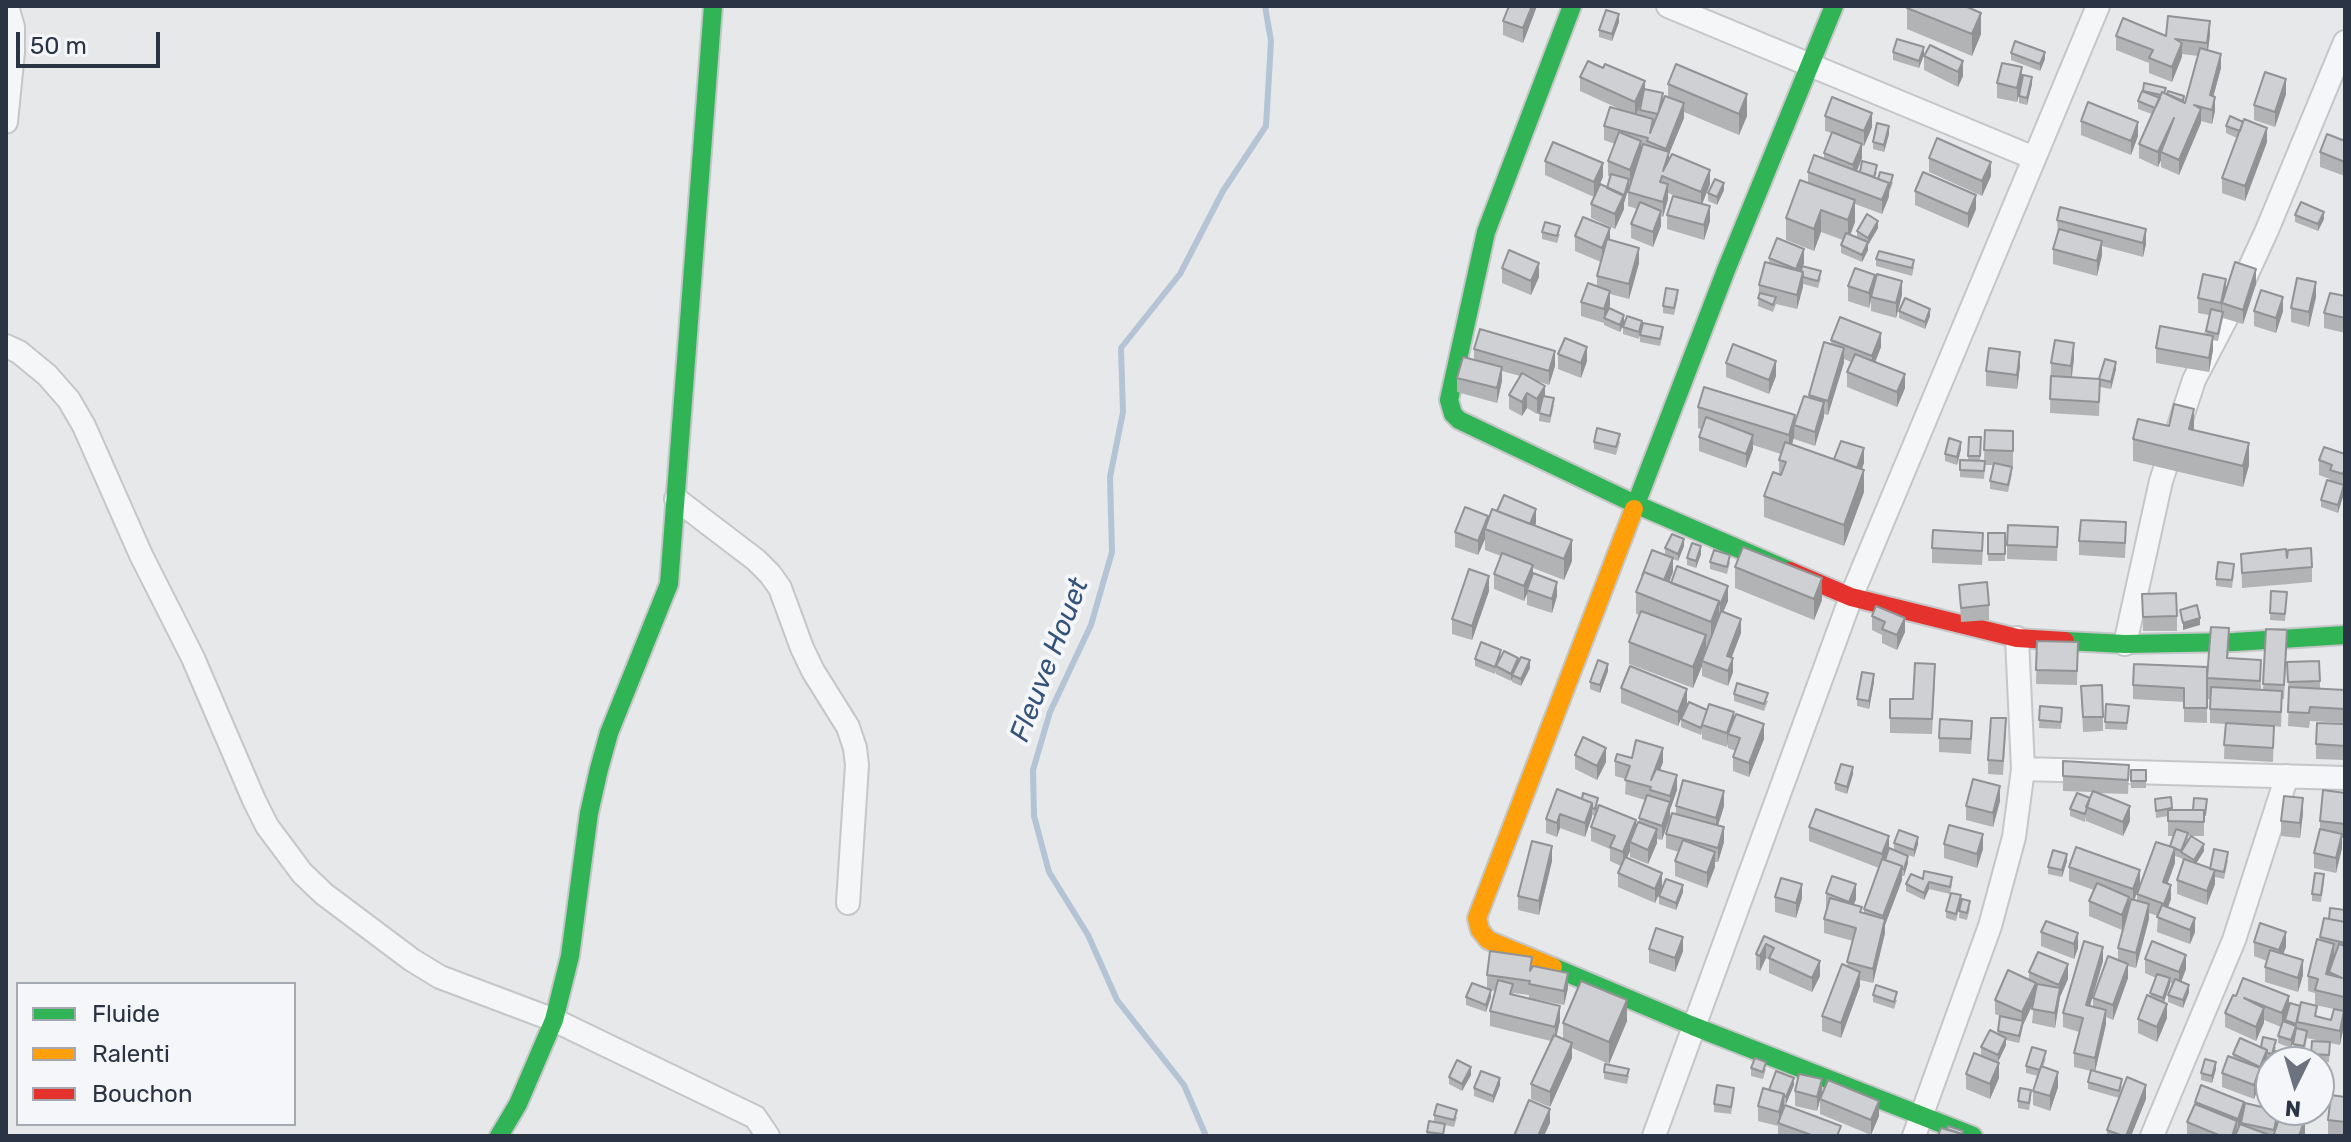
<!DOCTYPE html>
<style>
body{margin:0}
#map{position:relative;width:2351px;height:1142px;overflow:hidden;background:#e6e8ea;font-family:Rubik,sans-serif}
canvas{display:block}
.frame{position:absolute;inset:0;border:8px solid #2b3445;pointer-events:none}
.legend{position:absolute;left:16px;top:982px;width:280px;height:144px;box-sizing:border-box;background:#f4f6f9;border:2px solid #a4a8b1;margin:0;padding:10px 14px;list-style:none;font-size:24px;color:#2b3445}
.legend li{display:flex;align-items:center;gap:16px;height:40px}
.legend b{width:40px;border:2px solid #a4a8b1}
.north{position:absolute;left:2255px;top:1046px;width:80px;height:80px;box-sizing:border-box;background:#f4f6f9;border:2px solid #a4a8b1;border-radius:50%;rotate:185deg;font-size:22px;font-weight:700;line-height:32px;text-align:center;color:#2b3445}
.north::after{content:'';display:block;margin:auto;width:28px;height:36px;background:#6c737f;clip-path:polygon(50% 0,100% 100%,50% 72%,0 100%)}
.scale{position:absolute;left:16px;top:32px;width:144px;height:36px;box-sizing:border-box;border:4px solid #2b3445;border-top:0;padding-left:10px;font-size:24px;line-height:28px;white-space:nowrap;color:#2b3445;-webkit-text-stroke:6px #f4f6f9;paint-order:stroke}
</style>
<div id="map">
<canvas width="2351" height="1142"></canvas>
<div class="frame"></div>
<ul class="legend">
<li><b style="height:10px;background:#30b455"></b>Fluide</li>
<li><b style="height:10px;background:#ff9f0a"></b>Ralenti</li>
<li><b style="height:10px;background:#e5322d"></b>Bouchon</li>
</ul>
<div class="north">N</div>
<div class="scale">50 m</div>
</div>
<script>
const c = document.querySelector('canvas').getContext('2d');
c.lineJoin = 'round';
function poly(rows) {
  const path = new Path2D();
  for (const r of rows) {
    path.moveTo(r[0], r[1]);
    for (let i = 2; i < r.length; i += 2) path.lineTo(r[i], r[i + 1]);
  }
  return path;
}
function trace(path, color, width, dash) {
  c.strokeStyle = color;
  c.lineWidth = width;
  c.lineCap = dash ? 'butt' : 'round';
  c.setLineDash(dash || []);
  c.stroke(path);
}
function paint(path, color) {
  c.fillStyle = color;
  c.fill(path, 'evenodd');
}
function drawText(font, color, halo, rows, align = 'center') {
  c.font = font + ' Rubik,sans-serif';
  c.lineWidth = 8;
  c.setLineDash([]);
  c.textBaseline = 'middle';
  c.strokeStyle = halo;
  c.fillStyle = color;
  for (const [text, x, y, turn = 0] of rows) {
    c.save();
    c.translate(x, y);
    c.rotate((+turn || 0) * Math.PI / 180);
    c.textAlign = isNaN(turn) ? turn : align;
    if (halo) c.strokeText(text, 0, 0);
    c.fillText(text, 0, 0);
    c.restore();
  }
}
const stream = poly([
 [1206,1136,1184,1085,1117,1000,1088,935,1049,872,1034,816,1033,770,1050,712,1091,625,1112,552,1110,477,1123,412,1121,348,1180,274,1223,191,1266,126,1271,41,1265,6]
]);
const street = poly([
 [1668,6,2034,158],
 [6,122,13,52,13,27,7,6],
 [6,346,19,352,47,375,69,400,84,426,141,555,193,658,254,800,267,826,302,873,324,894,412,960,440,977,554,1020,755,1117,768,1136],
 [676,499,756,560,770,574,780,588,802,648,813,671,848,727,855,748,857,765,848,903],
 [2017,638,2023,769,2345,778],
 [2125,644,2161,481,2194,380,2229,313,2267,230,2345,42],
 [1654,1136,1851,597,2098,6],
 [1914,1136,1990,926,2014,837,2023,769],
 [2152,1136,2234,940,2287,776]
]);
const fast = poly([
 [1572,6,1486,232,1449,400,1453,414,1459,420,1635,504,1790,571],
 [1634,509,1726,270,1834,6],
 [2065,641,2125,644,2234,642,2345,635],
 [1553,967,1693,1026,1973,1136],
 [499,1136,518,1104,554,1020,570,956,589,813,599,769,609,733,669,584,713,6]
]);
const slow = poly([
 [1553,967,1488,940,1480,930,1477,918,1634,509]
]);
const jam = poly([
 [1790,571,1851,597,2017,638,2065,641]
]);
const wall = poly([
 [1537,6,1523,43,1503,35,1503,21],
 [1907,8,1981,34,1972,56,1907,29],
 [1619,22,1612,41,1599,37,1599,30],
 [2210,35,2208,50,2221,68,2213,96,2215,111,2212,124,2201,121,2179,175,2161,167,2161,160,2158,167,2139,158,2139,144,2152,114,2138,109,2138,101,2142,91,2166,94,2185,103,2198,56,2182,54,2172,82,2149,73,2149,63,2116,50,2116,36],
 [1893,52,1924,55,1919,68,1893,60],
 [2011,53,2045,59,2040,71,2011,60],
 [1924,56,1963,76,1958,87,1924,70],
 [1580,77,1645,89,1663,100,1668,97,1668,84,1747,116,1739,135,1684,112,1684,118,1669,154,1669,159,1710,184,1702,204,1710,221,1704,240,1667,229,1667,215,1678,197,1668,193,1668,199,1663,217,1661,216,1661,226,1653,247,1631,238,1631,224,1637,209,1628,206,1628,192,1633,178,1630,185,1629,184,1624,203,1624,209,1615,229,1591,218,1591,204,1594,197,1545,175,1545,161,1603,177,1595,194,1607,188,1611,177,1608,176,1608,161,1615,144,1604,140,1604,126,1624,111,1580,91],
 [2022,82,2017,102,1997,98,1997,83,2022,82,2032,84,2027,105,2019,103,2019,96],
 [2286,94,2275,127,2254,120,2254,105],
 [1825,116,1872,127,1864,146,1862,145,1862,158,1857,171,1877,172,1875,178,1893,182,1882,214,1855,204,1855,222,1850,235,1857,238,1857,231,1878,228,1868,245,1868,250,1862,262,1841,253,1841,245,1843,240,1821,232,1814,251,1786,240,1786,218,1808,183,1808,172,1824,158,1824,153,1832,133,1825,131],
 [2081,121,2138,136,2131,155,2081,135],
 [2226,126,2267,142,2245,201,2222,193,2222,178,2237,138,2226,133],
 [1889,134,1884,152,1873,149,1873,142],
 [2345,141,2345,176,2320,167,2320,152],
 [1929,158,1991,176,1982,196,1929,172],
 [1724,190,1717,205,1708,201,1708,193],
 [1915,191,1976,209,1968,228,1915,205],
 [2295,215,2324,219,2318,231,2295,222],
 [2057,220,2146,244,2143,257,2102,246,2102,255,2097,276,2053,264,2053,249,2058,234],
 [1542,232,1560,234,1557,243,1542,239],
 [1575,236,1610,240,1639,263,1629,299,1610,294,1609,308,1624,323,1620,332,1604,325,1604,323,1581,316,1581,302,1597,286,1597,276,1601,262,1575,251],
 [1769,258,1804,263,1803,266,1821,278,1818,288,1803,284,1797,309,1776,304,1773,312,1758,306,1759,285,1769,263],
 [1876,259,1914,267,1912,276,1876,266],
 [1502,268,1539,277,1531,295,1502,283],
 [1875,282,1902,295,1896,318,1871,311,1871,301,1869,308,1848,301,1848,286],
 [2256,284,2243,324,2223,318,2218,341,2213,340,2213,350,2209,372,2156,363,2156,348,2206,335,2209,315,2198,313,2198,298,2226,292],
 [2345,296,2345,333,2324,328,2324,313],
 [1678,297,1674,315,1663,313,1663,306],
 [2316,297,2309,327,2291,322,2291,308],
 [1899,311,1930,316,1925,329,1899,318],
 [2254,311,2283,311,2276,333,2254,326],
 [1623,327,1642,329,1639,339,1623,334],
 [1663,334,1660,346,1640,342,1640,335],
 [1831,340,1881,347,1875,362,1905,388,1897,407,1847,387,1847,372,1851,362,1844,359,1828,415,1824,414,1815,446,1794,439,1794,437,1792,444,1834,459,1864,463,1861,469,1864,492,1844,546,1764,517,1764,496,1779,474,1779,460,1781,454,1753,445,1753,449,1746,468,1699,451,1699,437,1701,429,1698,428,1698,407,1795,424,1809,397,1831,344],
 [1474,349,1555,366,1549,385,1537,381,1545,396,1554,405,1550,423,1539,421,1540,408,1537,414,1527,408,1522,416,1509,409,1509,395,1520,376,1502,371,1502,381,1497,403,1457,392,1457,378,1474,360],
 [1558,354,1587,361,1581,378,1558,369],
 [2074,358,2072,377,2100,379,2116,369,2111,389,2100,387,2099,416,2050,413,2051,363],
 [1726,363,1776,376,1769,394,1726,377],
 [2020,366,2017,389,1986,386,1986,371],
 [2169,426,2249,465,2243,487,2133,461,2133,439],
 [1985,430,2013,431,2013,466,2006,466,2012,474,2008,492,1990,489,1990,481,1994,465,1985,465,1984,479,1960,477,1960,460,1968,460,1969,437,1981,437,1980,461,1984,461],
 [1620,441,1616,455,1594,449,1594,442],
 [1961,449,1957,465,1945,461,1945,454],
 [2345,454,2344,493,2338,513,2321,507,2321,500,2330,479,2319,475,2319,460],
 [1488,520,1536,523,1535,526,1572,561,1564,580,1533,568,1533,574,1557,596,1552,613,1527,605,1527,593,1524,601,1494,589,1494,574,1501,556,1485,550,1485,539,1478,555,1455,547,1455,532],
 [2058,527,2057,561,2007,559,2007,545],
 [1988,533,2005,533,2005,561,1988,561],
 [2126,537,2125,558,2079,555,2079,541],
 [1684,546,1678,561,1673,559,1673,572,1669,582,1728,601,1723,612,1741,633,1731,658,1733,672,1728,686,1702,676,1702,666,1693,688,1629,664,1629,642,1640,615,1636,614,1636,592,1665,555,1665,548],
 [1983,547,1982,565,1932,563,1932,548],
 [1701,554,1696,568,1687,565,1687,558],
 [2241,554,2287,558,2312,567,2312,582,2242,588],
 [1710,562,1730,562,1727,574,1710,569],
 [1735,567,1822,600,1814,620,1735,588],
 [2234,572,2232,588,2216,586,2216,579],
 [1959,585,1989,605,1989,620,1961,622],
 [1489,591,1472,640,1452,634,1452,619],
 [2271,591,2287,592,2285,621,2270,620],
 [2142,594,2177,616,2177,631,2143,631],
 [1872,616,1905,618,1905,632,1897,650,1882,643,1882,635,1872,630],
 [2211,627,2229,650,2228,658,2261,682,2261,689,2263,690,2266,629,2287,644,2284,699,2282,699,2281,727,2274,726,2273,762,2224,759,2225,724,2210,723,2210,699,2207,699,2207,723,2184,722,2184,702,2133,699,2133,685,2207,681],
 [2037,641,2078,642,2077,685,2036,684],
 [1501,656,1530,668,1521,686,1512,682,1512,677,1511,681,1496,674,1496,671,1495,674,1475,666,1475,659],
 [2287,662,2320,681,2320,689,2345,690,2345,723,2310,721,2309,728,2288,726,2289,696],
 [1608,671,1600,693,1590,689,1590,682],
 [1935,679,1932,734,1890,733,1890,699,1913,699],
 [1874,682,1869,709,1857,706,1857,699],
 [2081,686,2103,717,2103,731,2083,732],
 [1621,688,1687,704,1678,726,1621,703],
 [1734,694,1768,701,1764,711,1734,701],
 [2106,704,2129,706,2127,730,2105,729],
 [2040,706,2062,708,2061,729,2039,728],
 [1707,710,1734,718,1764,739,1749,777,1733,771,1733,757,1736,751,1728,748,1728,743,1727,747,1702,739,1702,732,1701,735,1681,727,1681,719],
 [2345,724,2345,760,2316,759,2316,744],
 [2006,733,2003,775,1988,774,1988,760],
 [1972,736,1971,754,1939,752,1939,738],
 [1575,755,1606,762,1597,780,1575,769],
 [1632,758,1663,762,1660,770,1677,790,1670,810,1670,817,1662,840,1657,839,1657,843,1648,864,1630,857,1630,851,1627,858,1662,887,1655,903,1618,887,1618,873,1621,866,1610,861,1610,849,1591,841,1591,827,1595,816,1592,815,1585,837,1560,828,1557,837,1546,833,1546,819,1557,789,1598,805,1596,814,1636,826,1639,822,1639,818,1645,800,1625,794,1626,779,1615,776,1615,761],
 [2063,761,2129,765,2128,794,2096,793,2130,821,2123,836,2086,821,2086,817,2085,822,2070,816,2070,809,2090,798,2092,792,2063,791],
 [2131,770,2146,770,2146,788,2131,788],
 [1853,774,1847,794,1835,790,1835,783],
 [2345,793,2345,838,2342,838,2342,848,2336,873,2314,868,2314,853,2320,831,2320,821],
 [2171,797,2172,810,2193,810,2207,806,2204,822,2204,836,2188,836,2188,841,2204,851,2196,863,2210,868,2228,860,2224,879,2215,877,2215,884,2207,905,2177,894,2177,880,2184,861,2181,858,2175,856,2175,863,2167,883,2171,899,2168,907,2195,932,2190,944,2157,932,2158,916,2149,913,2149,919,2136,968,2128,966,2128,978,2113,1020,2106,1017,2106,1024,2095,1071,2122,1086,2119,1098,2088,1089,2088,1082,2091,1071,2074,1067,2074,1053,2079,1032,2063,1027,2063,1013,2103,961,2090,1006,2093,1006,2093,998,2118,960,2118,948,2125,922,2122,930,2089,916,2089,901,2094,890,2069,881,2069,867,2140,884,2134,900,2137,901,2137,894,2170,846,2174,836,2168,836,2168,816,2156,818,2155,799],
 [2000,801,1993,827,1966,820,1966,806],
 [1676,806,1724,806,1718,826,1724,842,1718,862,1715,862,1715,867,1707,888,1675,876,1675,861,1679,852,1666,848,1666,834,1676,814],
 [2303,813,2300,838,2281,836,2281,821],
 [1809,827,1894,850,1894,843,1918,844,1914,857,1896,851,1908,863,1904,876,1902,876,1902,880,1885,925,1885,933,1873,983,1860,980,1860,986,1841,1038,1822,1031,1822,1016,1847,966,1853,941,1824,933,1824,919,1827,908,1826,908,1826,893,1856,899,1854,905,1862,913,1864,913,1864,909,1879,868,1809,841],
 [1944,844,1983,849,1977,868,1944,858],
 [1552,861,1539,915,1518,910,1518,896],
 [2067,861,2062,877,2048,874,2048,867],
 [1923,879,1952,884,1950,894,1929,889,1924,900,1906,891,1906,884],
 [2324,882,2321,902,2312,901,2312,894],
 [1683,892,1676,910,1659,904,1659,896],
 [1775,897,1802,898,1796,918,1775,912],
 [1961,902,1970,908,1967,920,1959,918,1960,906,1956,921,1946,918,1946,911],
 [2345,910,2344,1025,2340,1045,2330,1043,2329,1062,2267,1060,2267,1065,2254,1099,2222,1087,2222,1073,2233,1058,2233,1054,2261,1047,2276,1047,2275,1051,2311,1060,2312,1041,2325,1042,2307,1038,2304,1053,2293,1051,2294,1037,2291,1048,2278,1043,2278,1036,2281,1027,2264,1020,2256,1041,2225,1027,2225,1013,2233,995,2289,1006,2317,1017,2331,1020,2334,1009,2315,1005,2315,993,2308,991,2308,976,2320,937,2329,919],
 [2041,932,2078,933,2078,948,2074,959,2041,946],
 [1764,936,1820,976,1812,992,1769,973,1769,960,1766,958,1760,971,1756,969,1756,954],
 [2254,942,2286,947,2283,954,2303,975,2298,992,2265,982,2265,967,2267,961,2254,956],
 [1649,949,1683,951,1675,972,1649,963],
 [2145,959,2186,969,2181,982,2189,992,2183,1008,2168,1002,2168,995,2173,984,2170,983,2164,1002,2167,1018,2157,1042,2138,1033,2138,1019,2150,997,2156,978,2145,973],
 [1532,967,1568,988,1564,1005,1529,998,1529,995,1513,993,1513,995,1560,1021,1556,1036,1563,1039,1563,1023,1627,1021,1609,1064,1572,1048,1572,1058,1550,1107,1531,1099,1531,1084,1551,1041,1490,1026,1490,1011,1495,991,1491,990,1491,997,1486,1012,1466,1005,1466,997,1487,988,1487,975],
 [2029,972,2068,979,2060,997,2055,1028,2032,1023,2034,1002,2023,1025,2019,1043,2006,1040,2006,1045,1998,1062,1981,1055,1981,1047,1998,1034,2000,1016,1995,1014,1995,1000,2029,980],
 [1873,995,1897,1000,1894,1009,1873,1002],
 [2046,1058,2043,1067,2058,1087,2050,1111,2033,1105,2033,1091,2038,1076,2026,1073,2026,1066],
 [1751,1068,1766,1069,1763,1079,1751,1076],
 [2216,1069,2212,1083,2201,1080,2201,1073],
 [1604,1072,1629,1076,1627,1084,1604,1079],
 [1966,1074,1999,1078,1990,1099,1966,1089],
 [1471,1075,1462,1091,1449,1084,1449,1077],
 [1500,1085,1493,1103,1474,1096,1474,1088],
 [1794,1085,1786,1104,1784,1104,1784,1107,1841,1136,1778,1136,1778,1126,1758,1121,1758,1106,1769,1090],
 [1795,1091,1822,1093,1820,1099,1879,1116,1871,1135,1820,1114,1820,1099,1817,1111,1795,1106],
 [1734,1095,1731,1114,1714,1112,1714,1104],
 [2031,1097,2029,1110,2018,1108,2018,1101],
 [2345,1097,2345,1136,2328,1134,2328,1120],
 [2146,1099,2131,1136,2107,1136,2107,1130],
 [2195,1102,2244,1106,2305,1133,2304,1136,2187,1136,2187,1122,2195,1105],
 [1434,1115,1457,1117,1454,1127,1445,1125,1444,1136,1427,1136,1427,1132,1434,1122]
]);
const shadedWall = poly([
 [1532,6,1537,6,1523,43,1523,28],
 [1981,13,1981,34,1972,56,1972,34],
 [1619,14,1619,22,1612,41,1612,34],
 [2210,21,2210,35,2207,57,2207,43],
 [2182,43,2182,57,2172,82,2172,67],
 [1924,47,1924,55,1919,68,1919,61],
 [2045,52,2045,59,2040,71,2040,64],
 [2221,54,2221,68,2210,109,2210,95],
 [1963,61,1963,76,1958,87,1958,72],
 [2022,67,2022,82,2017,102,2017,88],
 [2032,77,2032,84,2027,105,2027,98],
 [2286,79,2286,94,2275,127,2275,112],
 [1645,81,1645,96,1635,116,1635,102],
 [1747,94,1747,116,1739,135,1739,114],
 [2215,97,2215,111,2212,124,2212,110],
 [1684,103,1684,118,1669,154,1669,166,1663,177,1666,163,1666,149],
 [2201,109,2201,123,2179,175,2179,160],
 [1872,113,1872,127,1864,146,1864,131],
 [2174,118,2161,152,2161,160,2158,167,2158,152],
 [2138,122,2138,136,2131,155,2131,141],
 [1889,126,1889,134,1884,152,1884,145],
 [2267,128,2267,142,2245,201,2245,186],
 [1641,141,1641,156,1630,185,1630,170],
 [1862,144,1862,158,1853,180,1853,165],
 [1991,162,1991,176,1982,196,1982,181],
 [1603,163,1603,177,1594,197,1594,182],
 [1710,170,1710,184,1701,207,1701,192],
 [1629,179,1629,187,1624,203,1624,209,1615,229,1615,214],
 [1724,183,1724,190,1717,205,1717,197],
 [1889,183,1889,197,1882,214,1882,200],
 [1668,184,1668,199,1663,217,1663,202],
 [1976,195,1976,209,1968,228,1968,214],
 [1855,200,1855,222,1848,241,1848,220],
 [1710,206,1710,221,1704,240,1704,225],
 [1821,210,1821,232,1814,251,1814,229],
 [1661,211,1661,226,1653,247,1653,232],
 [2324,212,2324,219,2318,231,2318,224],
 [1878,221,1878,228,1868,245,1868,238],
 [1610,228,1610,243,1602,262,1602,248],
 [2146,229,2146,244,2143,257,2143,243],
 [2102,241,2102,255,2097,276,2097,261],
 [1868,242,1868,250,1862,262,1862,255],
 [1639,248,1639,263,1629,299,1629,284],
 [1804,249,1804,263,1796,283,1796,269],
 [1539,263,1539,277,1531,295,1531,281],
 [2256,269,2256,284,2243,324,2243,310],
 [1803,272,1803,287,1797,309,1797,295],
 [1875,275,1875,290,1871,297,1869,308,1869,293],
 [2226,279,2226,293,2222,303,2221,318,2221,303],
 [1902,281,1902,295,1896,318,1896,303],
 [2316,282,2316,297,2309,327,2309,312],
 [1610,291,1610,305,1606,318,1604,318,1604,324,1604,309],
 [2283,297,2283,311,2276,333,2276,318],
 [1930,309,1930,316,1925,329,1925,322],
 [1624,315,1624,323,1620,332,1620,325],
 [1881,333,1881,347,1872,370,1872,356],
 [2213,336,2213,350,2209,372,2209,358],
 [2074,343,2074,358,2071,381,2071,366],
 [1587,347,1587,361,1581,378,1581,363],
 [1844,348,1844,363,1828,415,1828,401],
 [1555,351,1555,366,1549,385,1549,371],
 [2020,352,2020,366,2017,389,2017,375],
 [1776,361,1776,376,1769,394,1769,380],
 [2116,362,2116,369,2111,389,2111,382],
 [1502,367,1502,381,1497,403,1497,388],
 [1905,374,1905,388,1897,407,1897,392],
 [1545,386,1545,401,1537,414,1537,399],
 [1527,393,1527,408,1522,416,1522,402],
 [1824,402,1824,417,1815,446,1815,432],
 [2194,409,2194,431,2189,429],
 [1795,415,1794,437,1789,456,1789,435],
 [1753,435,1753,449,1746,468,1746,454],
 [1961,442,1961,449,1957,465,1957,457],
 [2249,443,2249,465,2243,487,2243,466],
 [1864,448,1864,463,1856,487,1856,472],
 [2345,467,2345,482,2343,488,2343,474],
 [1864,470,1864,492,1844,546,1844,525],
 [2344,485,2344,493,2338,513,2338,505],
 [1536,509,1536,523,1528,541,1528,527],
 [1488,516,1488,530,1485,529,1485,539,1478,555,1478,541],
 [1684,539,1684,546,1678,561,1678,554],
 [1572,540,1572,561,1564,580,1564,559],
 [1701,546,1701,554,1696,568,1696,561],
 [1673,558,1673,572,1663,598,1663,584],
 [1533,565,1533,580,1524,601,1524,586],
 [1489,576,1489,591,1472,640,1472,626],
 [1822,578,1822,600,1814,620,1814,599],
 [1557,582,1557,596,1552,613,1552,599],
 [1728,586,1728,601,1720,619,1720,605],
 [1719,601,1719,623,1711,643,1711,622],
 [1905,618,1905,632,1897,650,1897,635],
 [2200,618,2200,625,2183,630,2183,623],
 [1741,619,1741,633,1727,670,1727,656],
 [1706,635,1706,656,1702,661,1702,666,1693,688,1693,667],
 [1518,658,1518,666,1511,681,1511,674],
 [1733,658,1733,672,1728,686,1728,671],
 [1530,660,1530,668,1521,686,1521,679],
 [1608,664,1608,671,1600,693,1600,685],
 [1874,674,1874,682,1869,709,1869,701],
 [1687,689,1687,704,1678,726,1678,712],
 [1734,712,1734,726,1728,734,1727,747,1727,733],
 [1764,724,1764,739,1749,777,1749,763],
 [1606,748,1606,762,1597,780,1597,766],
 [1663,748,1663,762,1653,790,1651,780],
 [1853,767,1853,774,1847,794,1847,787],
 [1677,775,1677,790,1670,810,1670,796],
 [2000,786,2000,801,1993,827,1993,813],
 [1724,791,1724,806,1716,832,1716,818],
 [2303,798,2303,813,2300,838,2300,823],
 [1670,802,1670,817,1662,840,1662,826],
 [1592,803,1592,817,1585,837,1585,823],
 [2130,806,2130,821,2123,836,2123,822],
 [1560,814,1560,828,1557,837,1557,823],
 [1636,820,1636,834,1630,842,1630,851,1623,867,1623,852],
 [1724,827,1724,842,1718,862,1718,848],
 [1657,829,1657,843,1648,864,1648,850],
 [1983,834,1983,849,1977,868,1977,854],
 [2342,834,2342,848,2336,873,2336,858],
 [1889,836,1889,851,1882,869,1882,854],
 [1918,837,1918,844,1914,857,1914,850],
 [2204,844,2204,851,2194,867,2194,860],
 [1552,846,1552,861,1539,915,1539,901],
 [2175,848,2175,863,2163,896,2163,882],
 [1715,852,1715,867,1707,888,1707,873],
 [2067,854,2067,861,2062,877,2062,870],
 [1908,856,1908,863,1904,876,1904,869],
 [1902,866,1902,880,1885,925,1885,933,1873,983,1873,969,1883,926,1883,916],
 [2140,870,2140,884,2133,904,2133,889],
 [2215,870,2215,884,2207,905,2207,891],
 [1662,873,1662,887,1655,903,1655,889],
 [1929,882,1929,889,1924,900,1924,893],
 [1802,884,1802,898,1796,918,1796,903],
 [1856,884,1856,899,1849,916,1849,902],
 [1683,885,1683,892,1676,910,1676,903],
 [2171,885,2171,899,2164,918,2164,904],
 [2129,897,2129,911,2122,930,2122,915],
 [2149,904,2149,919,2136,968,2136,953],
 [2195,918,2195,932,2190,944,2190,930],
 [2286,932,2286,947,2279,965,2279,950],
 [2078,933,2078,948,2074,959,2074,944],
 [1683,937,1683,951,1675,972,1675,958],
 [1766,944,1766,958,1760,971,1760,956],
 [2334,944,2334,958,2329,972,2329,978,2326,974],
 [2103,947,2103,961,2086,1019,2086,1005],
 [2186,955,2186,969,2179,987,2179,972],
 [2303,960,2303,975,2298,992,2298,978],
 [1820,961,1820,976,1812,992,1812,978],
 [2068,964,2068,979,2060,997,2055,1028,2055,1013,2059,993,2059,985],
 [2128,964,2128,978,2113,1020,2113,1005],
 [1860,972,1860,986,1841,1038,1841,1023],
 [1568,973,1568,988,1564,1005,1564,991],
 [2170,978,2170,985,2163,1005,2163,998],
 [2036,983,2036,997,2023,1025,2019,1043,2022,1012],
 [2189,985,2189,992,2183,1008,2183,1000],
 [1491,990,1491,997,1486,1012,1486,1005],
 [2345,994,2344,1025,2340,1045,2340,1031,2344,1011],
 [2289,996,2289,1010,2282,1027,2282,1013],
 [1627,1000,1627,1021,1609,1064,1609,1042],
 [2167,1004,2167,1018,2157,1042,2157,1027],
 [1560,1006,1560,1021,1555,1042,1555,1027],
 [2264,1008,2264,1023,2256,1041,2256,1027],
 [2106,1010,2106,1024,2095,1072,2095,1058],
 [2296,1026,2296,1033,2291,1048,2291,1040],
 [2006,1038,2006,1045,1998,1062,1998,1055],
 [1572,1043,1572,1058,1550,1107,1550,1092],
 [2267,1050,2267,1065,2254,1099,2254,1085,2260,1067],
 [2216,1062,2216,1069,2212,1083,2212,1076],
 [1999,1063,1999,1078,1990,1099,1990,1084],
 [2326,1064,2326,1078,2320,1098,2320,1084],
 [1471,1067,1471,1075,1462,1091,1462,1084],
 [2058,1072,2058,1087,2050,1111,2050,1096],
 [1500,1078,1500,1085,1493,1103,1493,1096],
 [1794,1078,1794,1085,1786,1104,1786,1097],
 [1822,1079,1822,1093,1817,1111,1817,1097],
 [2146,1085,2146,1099,2131,1136,2126,1136],
 [1784,1094,1784,1108,1779,1123,1779,1112],
 [1879,1101,1879,1116,1871,1135,1871,1120],
 [2244,1102,2244,1117,2241,1123,2238,1133,2238,1119],
 [1550,1109,1550,1123,1544,1136,1538,1136],
 [2305,1118,2305,1133,2304,1136,2299,1136],
 [2237,1121,2236,1136,2232,1136]
]);
const building = poly([
 [1509,6,1532,6,1523,28,1503,21,1509,6],
 [1908,6,1965,6,1981,13,1972,34,1907,8,1908,6],
 [1606,10,1619,14,1612,34,1599,30,1606,10],
 [2168,16,2210,21,2207,43,2175,39,2182,43,2172,67,2149,58,2153,50,2116,36,2123,18,2166,36,2168,16],
 [1897,39,1924,47,1919,61,1893,52,1897,39],
 [2015,41,2045,52,2040,64,2011,53,2015,41],
 [1930,45,1963,61,1958,72,1924,56,1930,45],
 [2200,48,2221,54,2210,95,2215,97,2212,110,2194,105,2201,109,2179,160,2161,152,2174,118,2158,152,2139,144,2162,92,2185,103,2200,48],
 [1588,61,1603,68,1605,64,1645,81,1635,102,1580,77,1588,61],
 [2002,63,2022,67,2017,88,1997,83,2002,63],
 [1676,64,1747,94,1739,114,1668,84,1676,64],
 [2265,72,2286,79,2275,112,2254,105,2265,72],
 [2023,75,2032,77,2027,98,2019,96,2023,75],
 [2144,83,2166,88,2164,93,2162,92,2161,95,2143,91,2144,83],
 [1644,89,1663,93,1658,114,1640,110,1644,89],
 [2142,91,2160,98,2155,108,2138,101,2142,91],
 [2168,91,2184,96,2183,101,2167,94,2168,91],
 [1665,96,1684,103,1666,149,1647,141,1648,138,1604,126,1610,107,1653,119,1650,133,1665,96],
 [1832,97,1872,113,1864,131,1825,116,1832,97],
 [2088,102,2138,122,2131,141,2081,121,2088,102],
 [2230,116,2243,122,2240,131,2226,126,2230,116],
 [2244,119,2267,128,2245,186,2222,178,2244,119],
 [1877,123,1889,126,1884,145,1873,142,1877,123],
 [1619,132,1641,141,1630,170,1608,161,1619,132],
 [1832,132,1862,144,1853,165,1824,153,1832,132],
 [2327,134,2345,141,2345,162,2320,152,2327,134],
 [1937,138,1991,162,1982,181,1929,158,1937,138],
 [1553,142,1603,163,1594,182,1545,161,1553,142],
 [1643,144,1669,152,1663,171,1672,154,1710,170,1701,192,1662,176,1660,182,1668,184,1663,202,1628,192,1643,144],
 [1814,155,1889,183,1882,200,1808,172,1814,155],
 [1862,161,1877,165,1874,177,1860,172,1862,161],
 [1880,172,1893,175,1889,188,1889,183,1878,179,1880,172],
 [1923,172,1976,195,1968,214,1915,191,1923,172],
 [1611,174,1629,179,1624,196,1607,188,1611,174],
 [1715,179,1724,183,1717,197,1708,193,1715,179],
 [1800,180,1855,200,1848,220,1821,210,1814,229,1786,218,1800,180],
 [1600,184,1624,195,1615,214,1591,204,1600,184],
 [1673,196,1710,206,1704,225,1667,215,1673,196],
 [1640,202,1661,211,1653,232,1631,224,1640,202],
 [2301,202,2324,212,2318,224,2295,215,2301,202],
 [2060,207,2146,229,2143,243,2057,220,2060,207],
 [1867,214,1878,221,1868,238,1857,231,1867,214],
 [1583,217,1610,228,1602,248,1575,236,1583,217],
 [1545,222,1560,226,1557,236,1542,232,1545,222],
 [2059,229,2102,241,2097,261,2053,249,2059,229],
 [1846,233,1868,242,1862,255,1841,245,1846,233],
 [1777,238,1804,249,1796,269,1769,258,1777,238],
 [1607,239,1639,248,1629,284,1597,276,1607,239],
 [1509,250,1539,263,1531,281,1502,268,1509,250],
 [1879,251,1914,260,1912,268,1876,259,1879,251],
 [1765,262,1803,272,1797,295,1759,285,1765,262],
 [2235,262,2256,269,2243,310,2222,303,2235,262],
 [1802,266,1821,271,1818,281,1803,277,1803,272,1801,272,1802,266],
 [1855,268,1875,275,1869,293,1848,286,1855,268],
 [1877,274,1902,281,1896,303,1871,297,1877,274],
 [2203,274,2226,279,2221,303,2198,298,2203,274],
 [2297,278,2316,282,2309,312,2291,308,2297,278],
 [1588,283,1610,291,1604,309,1581,302,1588,283],
 [1666,288,1678,290,1674,308,1663,306,1666,288],
 [2261,290,2283,297,2276,318,2254,311,2261,290],
 [1760,293,1776,297,1773,305,1758,298,1760,293],
 [2330,293,2345,296,2345,318,2324,313,2330,293],
 [1905,298,1930,309,1925,322,1899,311,1905,298],
 [1609,308,1624,315,1620,325,1604,318,1609,308],
 [2211,309,2223,312,2218,334,2206,331,2211,309],
 [1627,316,1642,321,1639,332,1623,327,1627,316],
 [1840,317,1881,333,1872,356,1831,340,1840,317],
 [1643,323,1663,327,1660,339,1640,335,1643,323],
 [2160,326,2213,336,2209,358,2156,348,2160,326],
 [1480,329,1555,351,1549,371,1474,349,1480,329],
 [1565,338,1587,347,1581,363,1558,354,1565,338],
 [2055,340,2074,343,2071,366,2051,363,2055,340],
 [1824,342,1844,348,1828,401,1809,395,1824,342],
 [1733,344,1776,361,1769,380,1726,363,1733,344],
 [1989,348,2020,352,2017,375,1986,371,1989,348],
 [1855,354,1905,374,1897,392,1847,372,1855,354],
 [1463,357,1502,367,1497,388,1457,378,1463,357],
 [2105,359,2116,362,2111,382,2099,379,2105,359],
 [1522,373,1545,386,1537,399,1527,393,1522,402,1509,395,1522,373],
 [2051,376,2100,379,2099,402,2050,399,2051,376],
 [1704,387,1795,415,1789,435,1698,407,1704,387],
 [1543,396,1554,398,1550,416,1539,413,1543,396],
 [1804,396,1824,402,1815,432,1794,425,1804,396],
 [2174,404,2194,409,2189,429,2249,443,2243,466,2133,439,2138,419,2169,426,2174,404],
 [1706,417,1753,435,1746,454,1699,437,1706,417],
 [1597,428,1620,434,1616,447,1594,442,1597,428],
 [1985,430,2013,431,2013,451,1984,450,1985,430],
 [1969,437,1981,437,1980,456,1968,456,1969,437],
 [1949,438,1961,442,1957,457,1945,454,1949,438],
 [1841,441,1864,448,1857,468,1834,459,1841,441],
 [1785,442,1864,470,1844,525,1764,496,1773,472,1781,475,1786,462,1779,460,1785,442],
 [2324,447,2345,454,2345,467,2343,474,2330,470,2332,465,2319,460,2324,447],
 [1960,460,1985,461,1984,471,1960,470,1960,460],
 [1994,463,2012,467,2008,485,1990,481,1994,463],
 [2327,480,2344,485,2338,505,2321,500,2327,480],
 [1504,495,1536,509,1530,524,1497,511,1504,495],
 [1465,507,1488,516,1478,541,1455,532,1465,507],
 [1492,509,1572,540,1564,559,1485,529,1492,509],
 [2081,520,2126,522,2125,543,2079,541,2081,520],
 [2008,525,2058,527,2057,547,2007,545,2008,525],
 [1933,530,1983,533,1982,551,1932,548,1933,530],
 [1988,533,2005,533,2005,554,1988,554,1988,533],
 [1672,534,1684,539,1678,554,1665,548,1672,534],
 [1692,543,1701,546,1696,561,1687,558,1692,543],
 [1743,547,1822,578,1814,599,1735,567,1743,547],
 [2311,548,2312,567,2242,573,2241,554,2286,549,2287,558,2288,550,2311,548],
 [1652,550,1673,558,1664,580,1644,572,1642,576,1652,550],
 [1714,550,1730,555,1727,567,1710,562,1714,550],
 [1502,553,1533,565,1524,586,1494,574,1502,553],
 [2218,562,2234,564,2232,580,2216,579,2218,562],
 [1677,566,1728,586,1720,605,1719,601,1671,583,1677,566],
 [1469,569,1489,576,1472,626,1452,619,1469,569],
 [1644,572,1719,601,1711,622,1636,592,1644,572],
 [1533,573,1557,582,1552,599,1527,590,1533,573],
 [1987,582,1989,605,1961,608,1959,585,1987,582],
 [2271,591,2287,592,2285,614,2270,613,2271,591],
 [2176,593,2177,616,2143,617,2142,594,2176,593],
 [2197,605,2200,618,2183,623,2180,610,2197,605],
 [1876,606,1905,618,1897,635,1882,629,1885,622,1872,616,1876,606],
 [1641,611,1706,635,1693,667,1629,642,1641,611],
 [1721,611,1741,619,1727,656,1733,658,1728,671,1702,661,1721,611],
 [2211,627,2229,628,2227,658,2261,660,2260,681,2207,678,2211,627],
 [2266,629,2287,630,2284,685,2263,684,2266,629],
 [2037,641,2078,642,2077,671,2036,670,2037,641],
 [1481,642,1501,650,1495,667,1475,659,1481,642],
 [1504,651,1518,658,1511,674,1496,666,1504,651],
 [1521,657,1530,660,1521,679,1512,675,1521,657],
 [1598,660,1608,664,1600,685,1590,682,1598,660],
 [2319,661,2320,681,2288,682,2287,662,2319,661],
 [1915,663,1935,664,1932,719,1890,718,1890,699,1913,699,1915,663],
 [2134,664,2207,667,2207,708,2184,708,2184,688,2133,685,2134,664],
 [1630,666,1687,689,1678,712,1621,688,1630,666],
 [1862,672,1874,674,1869,701,1857,699,1862,672],
 [1737,683,1768,693,1764,704,1734,694,1737,683],
 [2102,685,2103,717,2083,717,2081,686,2102,685],
 [2211,687,2282,691,2281,712,2210,709,2211,687],
 [2289,687,2345,690,2345,709,2310,707,2309,713,2288,712,2289,687],
 [1689,702,1707,710,1701,728,1681,719,1689,702],
 [1709,704,1734,712,1727,733,1702,725,1709,704],
 [2106,704,2129,706,2127,723,2105,722,2106,704],
 [2040,706,2062,708,2061,722,2039,720,2040,706],
 [1736,714,1764,724,1749,763,1733,757,1740,738,1728,734,1736,714],
 [1991,718,2006,718,2003,761,1988,760,1991,718],
 [1940,719,1972,721,1971,739,1939,738,1940,719],
 [2226,723,2274,726,2273,748,2224,745,2226,723],
 [2317,723,2345,724,2345,746,2316,744,2317,723],
 [1583,737,1606,748,1597,766,1575,755,1583,737],
 [1636,740,1663,748,1651,780,1656,769,1677,775,1670,796,1650,790,1651,787,1625,780,1630,766,1615,761,1617,754,1632,758,1636,740],
 [2063,761,2129,765,2128,780,2063,776,2063,761],
 [1841,764,1853,767,1847,787,1835,783,1841,764],
 [2131,770,2146,770,2146,781,2131,781,2131,770],
 [1973,779,2000,786,1993,813,1966,806,1973,779],
 [1683,780,1724,791,1716,818,1676,806,1683,780],
 [1557,789,1592,803,1585,823,1560,814,1557,823,1546,819,1557,789],
 [2323,790,2345,793,2345,824,2320,821,2323,790],
 [2093,791,2130,806,2123,822,2086,807,2093,791],
 [1583,793,1598,798,1595,809,1592,808,1592,803,1582,799,1583,793],
 [2077,793,2090,798,2085,814,2070,809,2077,793],
 [1647,795,1670,802,1662,826,1639,818,1647,795],
 [2284,796,2303,798,2300,823,2281,821,2284,796],
 [2171,797,2172,808,2156,811,2155,799,2171,797],
 [2194,798,2207,799,2205,815,2204,810,2193,810,2194,798],
 [1599,805,1636,820,1623,852,1610,847,1615,836,1591,827,1599,805],
 [1816,809,1889,836,1882,854,1809,827,1816,809],
 [2168,810,2204,810,2204,822,2168,821,2168,810],
 [1672,813,1724,827,1718,848,1666,834,1672,813],
 [1638,822,1657,829,1648,850,1630,842,1638,822],
 [1949,825,1983,834,1977,854,1944,844,1949,825],
 [2176,829,2188,833,2181,851,2170,846,2176,829],
 [2320,829,2342,834,2336,858,2314,853,2320,829],
 [1899,830,1918,837,1914,850,1894,843,1899,830],
 [2191,836,2204,844,2194,860,2181,852,2191,836],
 [1683,840,1715,852,1707,873,1675,861,1683,840],
 [1532,841,1552,846,1539,901,1518,896,1532,841],
 [2156,842,2175,848,2163,882,2171,885,2164,904,2137,894,2156,842],
 [2076,847,2140,870,2133,889,2069,867,2076,847],
 [1889,848,1908,856,1904,869,1902,869,1902,866,1885,860,1889,848],
 [2214,849,2228,852,2224,872,2210,869,2214,849],
 [2053,850,2067,854,2062,870,2048,867,2053,850],
 [1625,857,1662,873,1655,889,1618,873,1625,857],
 [1882,859,1902,866,1883,916,1864,909,1882,859],
 [2184,859,2215,870,2207,891,2177,880,2184,859],
 [1924,871,1952,877,1950,887,1929,882,1924,893,1906,884,1911,874,1923,879,1924,871],
 [2315,873,2324,874,2321,895,2312,894,2315,873],
 [1832,876,1856,884,1849,902,1826,893,1832,876],
 [1781,878,1802,884,1796,903,1775,897,1781,878],
 [1666,879,1683,885,1676,903,1659,896,1666,879],
 [2097,883,2129,897,2122,915,2089,901,2097,883],
 [1951,893,1961,895,1956,914,1946,911,1951,893],
 [1830,898,1862,907,1860,912,1885,919,1873,969,1847,962,1856,928,1824,919,1830,898],
 [1962,899,1970,901,1967,913,1959,911,1962,899],
 [2131,899,2149,904,2136,953,2118,948,2131,899],
 [2162,905,2195,918,2190,930,2157,917,2162,905],
 [2330,908,2345,910,2345,922,2329,919,2330,908],
 [2324,918,2345,922,2345,943,2320,937,2324,918],
 [2046,921,2078,933,2074,944,2041,932,2046,921],
 [2260,923,2286,932,2279,950,2254,942,2260,923],
 [1656,928,1683,937,1675,958,1649,949,1656,928],
 [1764,936,1820,961,1812,978,1769,958,1774,948,1766,944,1760,956,1756,954,1764,936],
 [2317,939,2334,944,2326,974,2342,978,2329,972,2339,944,2345,946,2344,997,2315,990,2318,979,2308,976,2317,939],
 [2084,941,2103,947,2086,1005,2106,1010,2095,1058,2074,1053,2083,1018,2063,1013,2084,941],
 [2152,941,2186,955,2179,972,2145,959,2152,941],
 [2270,950,2303,960,2298,978,2265,967,2270,950],
 [1490,951,1532,957,1530,971,1533,966,1568,973,1564,991,1529,984,1530,981,1487,975,1490,951],
 [2038,952,2068,964,2059,985,2029,972,2038,952],
 [2108,956,2128,964,2113,1005,2093,998,2108,956],
 [1842,964,1860,972,1841,1023,1822,1016,1842,964],
 [2008,970,2036,983,2022,1012,1995,1000,2008,970],
 [2157,974,2170,978,2163,998,2150,993,2157,974],
 [2243,978,2289,996,2282,1013,2244,998,2264,1008,2256,1027,2225,1013,2233,995,2236,996,2243,978],
 [2175,979,2189,985,2183,1000,2168,995,2175,979],
 [1498,980,1513,984,1510,994,1560,1006,1555,1027,1490,1011,1498,980],
 [1581,981,1627,1000,1609,1042,1563,1023,1581,981],
 [1472,983,1491,990,1486,1005,1466,997,1472,983],
 [2037,984,2060,988,2055,1013,2032,1009,2037,984],
 [1876,985,1897,992,1894,1002,1873,995,1876,985],
 [2147,995,2167,1004,2157,1027,2138,1019,2147,995],
 [2301,1002,2317,1006,2315,1016,2331,1020,2334,1009,2344,1011,2340,1031,2297,1022,2301,1002],
 [2290,1003,2300,1006,2296,1024,2285,1020,2290,1003],
 [2000,1016,2023,1021,2019,1036,1998,1031,2000,1016],
 [2283,1021,2296,1026,2291,1040,2278,1036,2283,1021],
 [2296,1028,2307,1031,2304,1046,2293,1044,2296,1028],
 [1990,1030,2006,1038,1998,1055,1981,1047,1990,1030],
 [1554,1035,1572,1043,1550,1092,1531,1084,1554,1035],
 [2263,1037,2276,1040,2272,1054,2267,1053,2267,1050,2261,1047,2263,1037],
 [2240,1038,2267,1050,2260,1067,2233,1054,2240,1038],
 [2312,1041,2330,1042,2329,1055,2311,1054,2312,1041],
 [2032,1047,2046,1051,2040,1070,2026,1066,2032,1047],
 [2275,1051,2285,1053,2283,1062,2272,1062,2275,1051],
 [1974,1053,1999,1063,1990,1084,1966,1074,1974,1053],
 [2286,1053,2318,1062,2284,1062,2286,1053],
 [2228,1056,2260,1068,2254,1085,2222,1073,2228,1056],
 [1755,1058,1766,1062,1763,1072,1751,1068,1755,1058],
 [2205,1059,2216,1062,2212,1076,2201,1073,2205,1059],
 [1457,1060,1471,1067,1462,1084,1449,1077,1457,1060],
 [2319,1062,2326,1064,2320,1084,2319,1083,2319,1062],
 [1605,1064,1629,1069,1627,1076,1604,1072,1605,1064],
 [2041,1066,2058,1072,2050,1096,2033,1091,2041,1066],
 [2091,1070,2122,1079,2119,1091,2088,1082,2091,1070],
 [1481,1071,1500,1078,1493,1096,1474,1088,1481,1071],
 [1776,1071,1794,1078,1786,1097,1784,1096,1784,1094,1769,1090,1776,1071],
 [1799,1074,1822,1079,1817,1097,1795,1091,1799,1074],
 [2127,1077,2146,1085,2126,1136,2123,1136,2107,1130,2127,1077],
 [1828,1080,1879,1101,1871,1120,1820,1099,1828,1080],
 [1717,1085,1734,1088,1731,1107,1714,1104,1717,1085],
 [2201,1085,2244,1102,2238,1119,2195,1102,2201,1085],
 [1763,1088,1784,1094,1779,1112,1758,1106,1763,1088],
 [2020,1088,2031,1090,2029,1103,2018,1101,2020,1088],
 [2331,1095,2345,1097,2345,1122,2328,1120,2331,1095],
 [1529,1100,1550,1109,1538,1136,1514,1136,1529,1100],
 [2245,1103,2278,1111,2274,1130,2241,1123,2245,1103],
 [1437,1104,1457,1110,1454,1120,1434,1115,1437,1104],
 [2195,1104,2237,1121,2232,1136,2221,1136,2187,1122,2195,1104],
 [1785,1105,1841,1126,1837,1136,1814,1136,1778,1123,1785,1105],
 [2282,1110,2305,1118,2299,1136,2280,1136,2274,1134,2282,1110],
 [1429,1121,1445,1124,1443,1134,1427,1132,1429,1121],
 [2240,1124,2272,1136,2235,1136,2240,1124],
 [1948,1126,1963,1131,1962,1136,1962,1134,1947,1129,1948,1126],
 [1941,1128,1962,1134,1962,1136,1938,1136,1941,1128]
]);
const waterNames = [
 ["Fleuve Houet",1050,660,-69]
];
trace(stream, '#b4c4d5', 6);
trace(street, '#c4c6c8', 26);
trace(fast, '#c4c6c8', 22);
trace(slow, '#c4c6c8', 22);
trace(jam, '#c4c6c8', 22);
trace(street, '#f5f6f7', 22);
trace(fast, '#30b455', 18);
trace(slow, '#ff9f0a', 18);
trace(jam, '#e5322d', 18);
paint(wall, '#b1b3b5');
paint(shadedWall, '#909294');
paint(building, '#ced0d3');
trace(building, '#909294', 2);
drawText('italic 28px', '#34527a', '#f4f6f9', waterNames);
</script>
